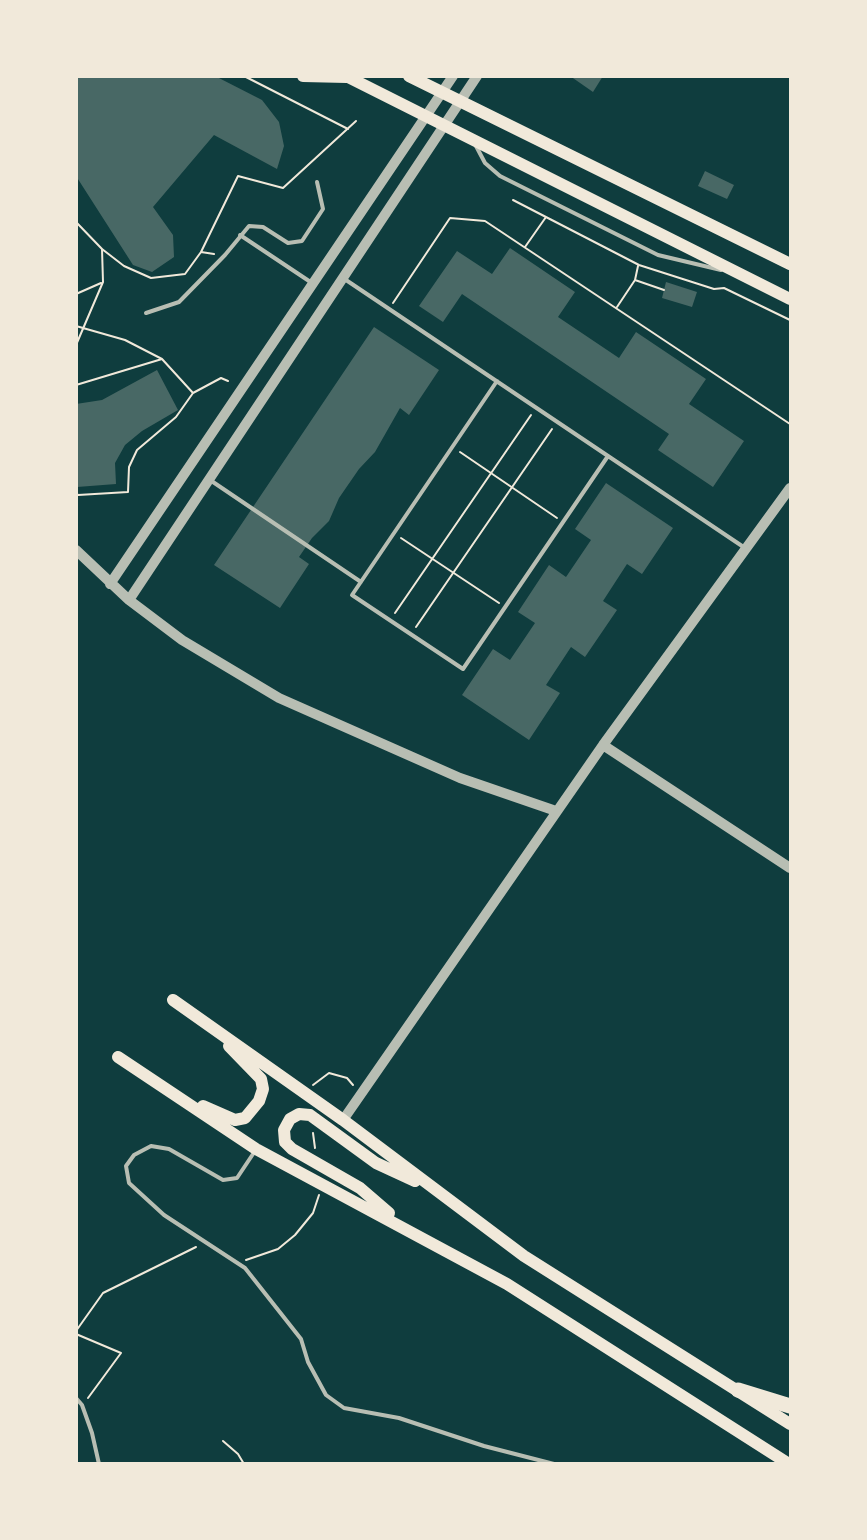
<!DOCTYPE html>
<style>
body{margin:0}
#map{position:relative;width:867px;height:1540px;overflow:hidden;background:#0f3d3e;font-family:Helvetica,sans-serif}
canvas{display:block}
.frame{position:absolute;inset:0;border:78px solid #f1e9da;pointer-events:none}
</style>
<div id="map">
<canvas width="867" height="1540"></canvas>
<div class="frame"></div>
</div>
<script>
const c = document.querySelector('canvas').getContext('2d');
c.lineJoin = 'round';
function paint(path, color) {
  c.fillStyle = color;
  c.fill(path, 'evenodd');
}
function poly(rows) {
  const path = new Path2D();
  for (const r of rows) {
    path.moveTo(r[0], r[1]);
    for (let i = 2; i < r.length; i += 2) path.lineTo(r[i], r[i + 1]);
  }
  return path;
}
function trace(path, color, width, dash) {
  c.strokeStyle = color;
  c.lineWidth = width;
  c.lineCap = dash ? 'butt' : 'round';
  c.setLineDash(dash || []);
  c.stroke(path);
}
const building = poly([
 [76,76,215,76,262,100,279,122,284,146,277,169,214,135,153,207,173,235,174,257,152,272,133,265,76,176],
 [570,76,603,76,593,92],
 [705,171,734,185,727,199,698,186],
 [510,248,575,292,558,317,619,358,636,332,706,379,689,404,744,441,713,487,658,450,669,434,462,294,443,322,419,306,457,251,492,274],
 [666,282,697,292,692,307,662,298],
 [374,327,439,370,409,415,400,408,375,452,359,469,339,498,329,521,312,538,299,557,309,564,280,608,214,565],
 [157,370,178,410,142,431,125,445,115,463,116,484,77,487,76,404,102,400],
 [606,483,673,528,642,574,627,564,603,601,617,610,585,657,571,647,546,685,560,693,529,740,462,695,493,649,510,660,535,623,518,612,549,565,566,577,591,540,575,529]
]);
const path = poly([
 [244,76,348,129],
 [513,200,639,265,714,289,724,288,790,320],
 [76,222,102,249,103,282,76,345],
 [525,247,546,217],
 [102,249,124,266,151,278,185,274,201,252,214,254],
 [201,252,238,176,283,188,356,121],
 [635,280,638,266],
 [76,294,101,283],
 [393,303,450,218,485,221,790,424],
 [617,307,635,280,664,290],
 [76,326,125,340,162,359,193,393,221,378,228,381],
 [76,385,162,359],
 [460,452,557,518],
 [76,493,78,495,128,492,129,467,137,450,176,417,193,393],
 [401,538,499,603],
 [395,613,531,415],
 [416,627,552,429],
 [313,1085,329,1073,347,1078,353,1085],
 [313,1133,315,1148],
 [246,1260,278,1249,295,1235,313,1213,319,1195],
 [76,1331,103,1293,196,1247],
 [76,1334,121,1353,88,1398],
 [223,1441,238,1454,244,1464]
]);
const service = poly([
 [476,146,485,163,500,176,658,255,721,270],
 [240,235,312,283],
 [343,278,745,548],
 [146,313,179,302,225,255,249,226,263,227,288,243,302,241,323,209,317,182],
 [497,381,352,595,463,669,608,456],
 [210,480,361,582],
 [255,1151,237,1178,223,1180,169,1149,151,1146,134,1155,126,1166,129,1183,164,1215,245,1268,301,1339,308,1362,326,1395,344,1408,399,1418,484,1446,554,1464],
 [76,1398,82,1405,92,1433,99,1464]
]);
const tertiary = poly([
 [76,550,129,600,182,640,279,698,460,778,556,811],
 [110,584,453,76],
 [129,600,477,76],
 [603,745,790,868],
 [343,1120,603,745,790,488]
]);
const secondary = poly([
 [303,76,347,77],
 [346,76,790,299],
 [409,76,790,264]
]);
const primary = poly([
 [173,1000,343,1120,524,1256,790,1424],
 [118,1057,256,1149,507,1284,789,1464],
 [203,1106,235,1120,245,1118,259,1101,263,1089,261,1079,229,1046],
 [389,1213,360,1188,292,1149,285,1142,284,1130,290,1119,299,1114,310,1115,376,1163,415,1181]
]);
const motorway = poly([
 [738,1390,790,1406]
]);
paint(building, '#486865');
trace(path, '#f1e9da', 2);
trace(service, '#b8beb3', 4);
trace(tertiary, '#b8beb3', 10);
trace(secondary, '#f1e9da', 12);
trace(primary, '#f1e9da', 12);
trace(motorway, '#f1e9da', 15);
</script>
